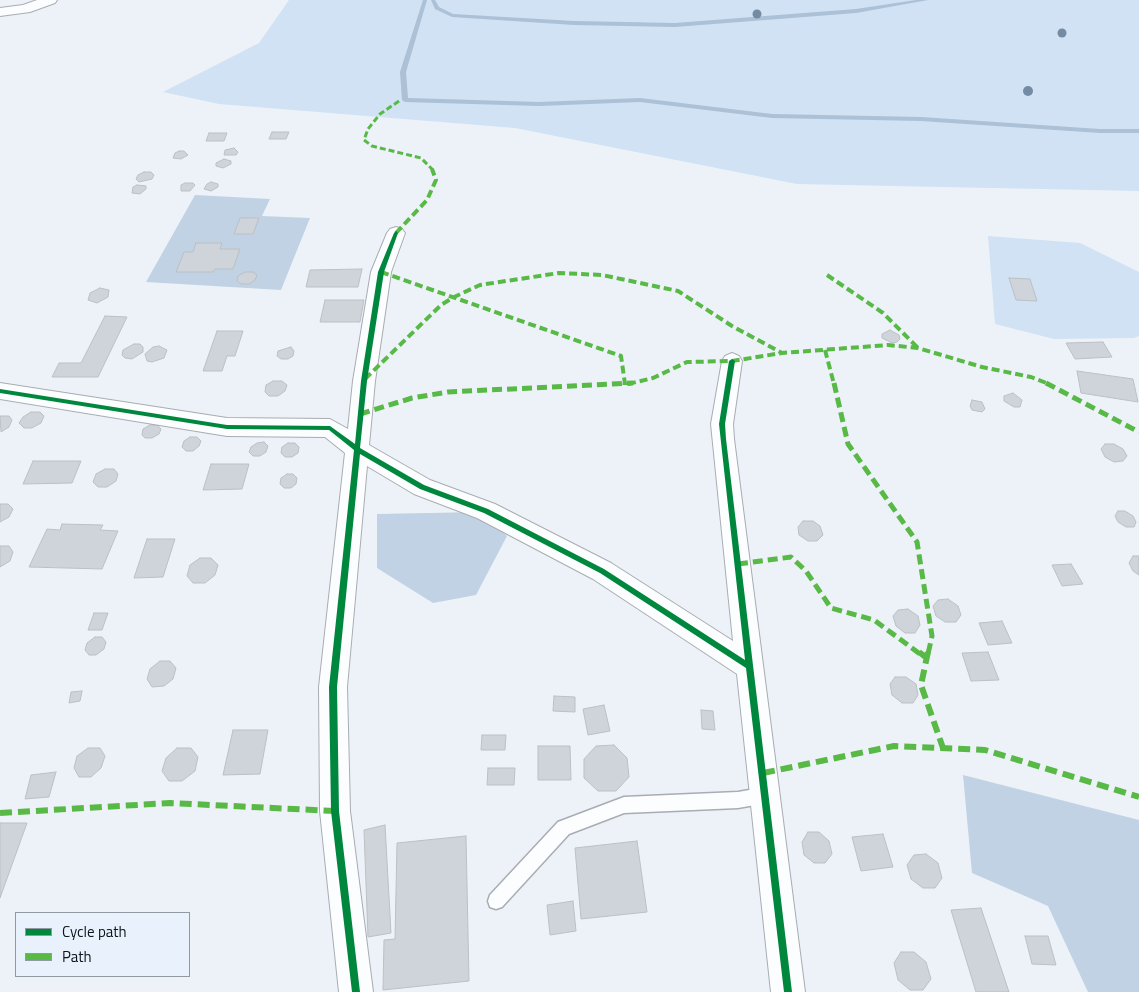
<!DOCTYPE html>
<style>
body{margin:0}
#map{position:relative;width:1139px;height:992px;overflow:hidden;background:#edf2f8;font-family:"Titillium Web",sans-serif}
canvas{display:block}
.legend{position:absolute;left:15px;top:912px;width:175px;height:65px;box-sizing:border-box;background:#e9f2fc;border:1px solid #9199a1;margin:0;padding:6px 9px;list-style:none;font-size:15px;color:#0e1319}
.legend li{display:flex;align-items:center;gap:10px;height:25px}
.legend b{width:25px;border:1px solid #9199a1}
</style>
<div id="map">
<canvas width="1139" height="992"></canvas>
<ul class="legend">
<li><b style="height:6px;background:#00873e"></b>Cycle path</li>
<li><b style="height:6px;background:#58b947"></b>Path</li>
</ul>
</div>
<script>
const c = document.querySelector('canvas').getContext('2d');
c.lineJoin = 'round';
function paint(path, color) {
  c.fillStyle = color;
  c.fill(path, 'evenodd');
}
function poly(rows) {
  const path = new Path2D();
  for (const r of rows) {
    path.moveTo(r[0], r[1]);
    for (let i = 2; i < r.length; i += 2) path.lineTo(r[i], r[i + 1]);
  }
  return path;
}
function trace(path, color, width, dash) {
  c.strokeStyle = color;
  c.lineWidth = width;
  c.lineCap = dash ? 'butt' : 'round';
  c.setLineDash(dash || []);
  c.stroke(path);
}
const green = poly([
 [289,0,1139,0,1139,191,797,184,515,128,219,104,163,92,259,43],
 [988,236,1080,243,1139,272,1139,336,1134,338,1054,339,995,324]
]);
const forest = poly([
 [195,195,270,199,262,216,310,218,281,290,146,282],
 [480,512,507,536,476,595,433,603,377,568,377,514],
 [963,775,1139,820,1139,992,1088,992,1048,906,972,873]
]);
const stream = poly([
 [423,0,427,0,406,72,408,98,539,102,640,98,772,114,921,117,1100,129,1139,129,1139,133,1100,133,921,121,772,118,640,102,539,106,405,102,402,100,400,72,423,0],
 [431,0,435,0,439,7,453,14,574,21,675,23,856,9,916,0,928,0,856,13,675,27,574,25,452,17,435,9,431,0]
]);
const building = poly([
 [272,132,289,132,286,139,269,139,272,132],
 [209,133,227,133,224,141,206,141,209,133],
 [234,148,238,152,236,155,224,155,225,150,234,148],
 [179,151,184,151,188,155,181,159,173,158,175,153,179,151],
 [224,159,231,161,231,164,223,168,216,166,216,163,224,159],
 [144,172,151,172,154,175,152,179,139,182,136,179,138,175,144,172],
 [211,182,218,184,218,187,211,191,204,189,207,184,211,182],
 [185,183,193,183,195,185,190,191,181,191,181,185,185,183],
 [137,185,146,186,146,189,140,194,132,193,133,187,137,185],
 [240,218,259,218,253,234,234,234,240,218],
 [196,243,222,243,220,249,240,249,233,269,215,269,213,272,176,272,184,252,193,252,196,243],
 [362,269,358,287,306,287,310,270,362,269],
 [245,272,253,272,257,275,255,280,249,284,241,284,237,281,238,276,245,272],
 [1009,278,1030,279,1037,301,1016,300,1009,278],
 [100,288,109,290,108,297,97,303,88,300,90,293,100,288],
 [325,300,364,300,360,322,320,322,325,300],
 [105,316,127,317,98,377,52,377,59,363,81,363,105,316],
 [890,330,899,335,900,339,897,342,892,343,882,338,882,334,890,330],
 [217,331,243,331,235,356,227,356,222,371,203,371,217,331],
 [1103,342,1112,357,1075,359,1066,343,1103,342],
 [134,344,140,344,143,347,143,352,132,359,125,358,122,355,123,350,134,344],
 [159,346,167,350,164,358,152,362,147,361,145,354,153,347,159,346],
 [291,347,294,351,293,356,288,359,281,359,277,356,278,351,291,347],
 [1077,371,1133,379,1138,402,1081,393,1077,371],
 [273,381,282,381,287,385,285,391,278,396,269,396,265,392,266,385,273,381],
 [1013,393,1022,400,1020,407,1014,407,1004,401,1004,396,1013,393],
 [972,400,982,402,985,409,982,412,972,410,970,406,972,400],
 [31,412,40,412,44,416,41,423,32,428,24,428,19,423,23,417,31,412],
 [0,416,9,416,12,420,9,427,1,432,0,416],
 [150,425,157,425,161,429,159,434,152,438,145,438,142,435,143,429,150,425],
 [190,437,197,437,201,441,199,446,193,451,186,451,182,447,184,441,190,437],
 [264,442,268,446,266,452,260,456,253,456,249,452,251,447,257,443,264,442],
 [288,443,295,443,299,447,298,453,292,457,285,457,281,453,282,447,288,443],
 [1105,444,1114,444,1123,449,1127,456,1123,461,1114,462,1105,457,1101,449,1105,444],
 [33,461,81,461,72,483,23,484,33,461],
 [211,464,249,464,242,489,203,490,211,464],
 [105,469,114,469,118,474,116,481,107,487,98,487,93,482,96,474,105,469],
 [287,474,293,474,297,478,296,484,291,488,284,488,280,484,281,478,287,474],
 [0,504,8,504,13,509,9,517,0,522,0,504],
 [1118,511,1125,511,1133,516,1136,522,1134,527,1126,527,1118,522,1115,516,1118,511],
 [803,521,813,521,820,526,823,535,817,541,808,541,799,535,798,527,803,521],
 [62,524,103,525,100,530,118,531,102,569,29,567,47,529,60,530,62,524],
 [147,539,175,539,163,577,134,578,147,539],
 [0,546,9,546,13,552,10,561,0,567,0,546],
 [1133,556,1139,556,1139,575,1133,571,1129,563,1133,556],
 [200,558,211,558,218,565,215,575,205,583,193,583,187,576,190,565,200,558],
 [1071,564,1083,584,1062,586,1052,565,1071,564],
 [948,599,958,606,961,615,956,622,945,622,936,616,933,606,938,600,948,599],
 [908,609,918,616,920,625,915,633,905,633,896,626,893,616,898,610,908,609],
 [94,613,108,613,102,630,88,630,94,613],
 [1002,621,1012,643,988,645,979,623,1002,621],
 [95,637,102,637,106,642,104,649,96,655,89,655,85,650,87,643,95,637],
 [988,652,999,680,971,681,962,653,988,652],
 [160,661,170,661,176,668,173,679,164,686,152,687,147,679,150,669,160,661],
 [895,677,906,677,916,684,918,695,913,703,902,703,892,695,890,684,895,677],
 [82,691,80,701,69,703,71,692,82,691],
 [554,696,575,697,575,712,553,711,554,696],
 [604,705,610,731,588,735,583,709,604,705],
 [701,710,713,711,715,730,702,729,701,710],
 [233,730,268,730,260,774,223,775,233,730],
 [482,735,506,735,505,750,481,750,482,735],
 [614,745,627,758,629,777,616,791,598,791,584,778,584,759,596,746,614,745],
 [538,746,570,746,571,780,538,780,538,746],
 [88,748,100,748,105,756,101,768,91,777,79,777,74,768,77,756,88,748],
 [177,748,191,748,198,757,195,771,182,781,169,781,162,771,166,758,177,748],
 [488,768,515,768,514,785,487,785,488,768],
 [56,772,49,797,25,799,31,775,56,772],
 [0,823,27,823,0,898,0,823],
 [385,825,391,933,368,937,364,830,385,825],
 [808,832,819,832,829,841,832,854,825,863,814,863,804,855,802,842,808,832],
 [883,834,893,867,861,871,852,837,883,834],
 [466,836,469,981,383,990,384,940,395,939,397,843,466,836],
 [637,841,647,912,581,919,575,848,637,841],
 [926,854,938,863,942,878,935,888,923,888,911,879,907,865,914,855,926,854],
 [573,901,576,931,550,935,547,905,573,901],
 [981,908,1009,992,976,992,951,910,981,908],
 [1025,936,1048,936,1056,965,1032,964,1025,936],
 [901,952,914,952,926,962,931,979,923,990,910,990,898,980,894,963,901,952]
]);
const service = poly([
 [766,787,772,789,774,795,772,801,766,803,738,808,624,813,569,834,502,907,496,909,490,907,488,901,490,895,558,822,624,797,738,792,766,787]
]);
const minor = poly([
 [37,0,57,0,55,3,30,12,0,16,0,8,23,5,37,0],
 [396,227,402,229,405,233,391,272,375,381,369,445,430,480,495,504,611,563,733,641,711,424,722,361,725,356,732,353,739,356,742,361,733,424,734,439,805,992,771,992,737,674,593,579,477,518,414,494,367,466,347,687,350,811,373,992,339,992,320,811,319,687,345,453,325,437,227,436,0,399,0,383,227,418,330,419,348,429,353,381,371,272,387,233,390,229,396,227]
]);
const quietFar3 = poly([
 [399,101,380,114,368,129,364,140,372,146,421,158,433,170]
]);
const quietFar2 = poly([
 [396,233,427,200,436,180,432,169],
 [381,272,621,356,625,384],
 [827,275,883,313,918,348],
 [825,350,834,384],
 [365,379,441,305,454,297,480,285,559,273,602,275,678,291,732,326,782,353],
 [628,384,653,378,687,362,732,361,782,353,888,345,918,348,982,367,1031,377,1049,384]
]);
const quietFar1 = poly([
 [625,383,625,385],
 [834,383,848,444,917,542,932,636,928,654],
 [1046,383,1139,432],
 [360,414,412,398,448,392,633,383],
 [738,564,791,557,806,571,831,608,874,620,920,654]
]);
const quiet = poly([
 [919,652,928,659],
 [928,652,921,685,943,748],
 [763,773,894,746,985,750,1139,797],
 [0,813,170,803,335,811]
]);
const cycleway = poly([
 [396,231,398,233,384,272,367,381,360,448,424,485,488,509,604,569,745,660,719,424,729,361,732,359,735,361,725,424,726,439,792,992,784,992,746,668,600,573,484,513,420,489,360,454,337,687,339,811,360,992,352,992,331,811,329,687,354,450,329,430,227,429,0,393,0,389,227,425,330,426,355,444,361,381,378,272,394,233,396,231]
]);
const trees = [
 [757,14,4.5],
 [1062,33,4.5],
 [1028,91,5]
];
paint(green, '#d0e2f4');
paint(forest, '#c1d2e4');
paint(stream, '#acc0d6');
paint(building, '#cfd4da');
trace(building, '#bbc0c5', 1);
trace(service, '#a8adb3', 3);
trace(minor, '#a8adb3', 2);
paint(service, '#fcfdfe');
paint(minor, '#fcfdfe');
trace(quietFar3, '#58b947', 3, [6, 3]);
trace(quietFar2, '#58b947', 4, [8, 4]);
trace(quietFar1, '#58b947', 5, [10, 5]);
trace(quiet, '#58b947', 6, [12, 6]);
paint(cycleway, '#00873e');
c.fillStyle = '#738ca4';
for (const [x, y, r] of trees) {
  c.beginPath();
  c.arc(x, y, r, 0, 2 * Math.PI);
  c.fill();
}
</script>
